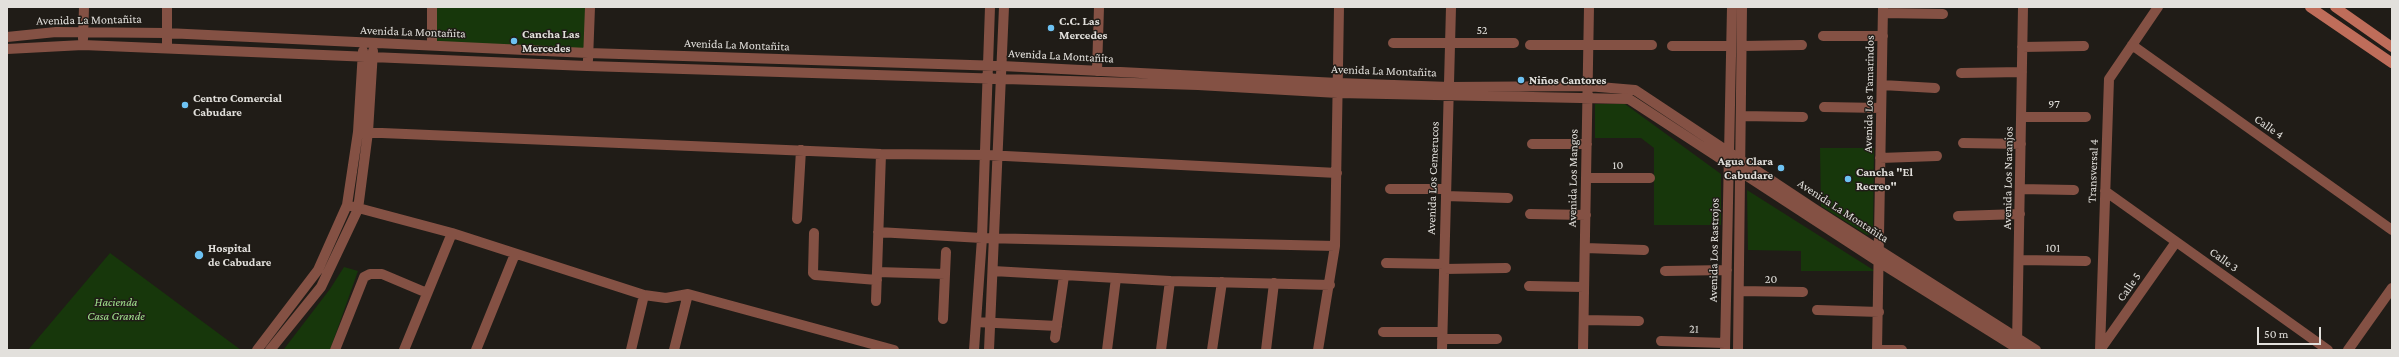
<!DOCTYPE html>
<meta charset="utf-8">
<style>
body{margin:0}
#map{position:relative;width:2399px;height:357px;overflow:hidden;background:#201c17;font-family:"Crimson Pro",serif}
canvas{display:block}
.frame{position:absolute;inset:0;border:8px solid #e2e0dc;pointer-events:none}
.scale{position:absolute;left:2257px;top:327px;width:64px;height:18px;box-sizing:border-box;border:2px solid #e2e0dc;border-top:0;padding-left:5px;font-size:12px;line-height:14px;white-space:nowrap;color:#e2e0dc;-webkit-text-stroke:3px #201c17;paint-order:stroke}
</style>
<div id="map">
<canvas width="2399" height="357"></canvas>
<div class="frame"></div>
<div class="scale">50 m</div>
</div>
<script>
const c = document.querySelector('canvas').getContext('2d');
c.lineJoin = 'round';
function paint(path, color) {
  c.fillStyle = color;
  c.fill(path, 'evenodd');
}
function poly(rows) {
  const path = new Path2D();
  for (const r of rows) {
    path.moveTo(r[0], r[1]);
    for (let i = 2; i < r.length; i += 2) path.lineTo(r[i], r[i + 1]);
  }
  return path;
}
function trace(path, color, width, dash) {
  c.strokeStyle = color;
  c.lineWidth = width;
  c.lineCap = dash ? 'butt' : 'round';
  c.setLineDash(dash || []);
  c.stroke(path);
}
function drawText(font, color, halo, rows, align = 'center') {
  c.font = font + ' "Crimson Pro",serif';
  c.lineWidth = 3;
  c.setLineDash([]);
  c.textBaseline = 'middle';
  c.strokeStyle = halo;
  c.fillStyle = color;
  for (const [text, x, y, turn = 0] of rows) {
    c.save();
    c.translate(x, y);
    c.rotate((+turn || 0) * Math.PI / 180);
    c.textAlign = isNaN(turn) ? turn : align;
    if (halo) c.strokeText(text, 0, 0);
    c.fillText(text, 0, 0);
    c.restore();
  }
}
const green = poly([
 [436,7,587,7,586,50,435,42],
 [1595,104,1625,104,1721,174,1721,225,1654,225,1654,148,1641,138,1595,138],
 [1820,148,1874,148,1873,234,1867,235,1821,206],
 [1747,190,1875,271,1801,271,1801,251,1748,250],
 [110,253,195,316,241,350,28,350],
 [344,267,358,271,330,350,286,350,284,349,330,289]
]);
const street = poly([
 [167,7,167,48],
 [432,7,432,45],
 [1883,13,1943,14],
 [1823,36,1883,36],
 [7,37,56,32,166,33,588,53,1002,66,1338,83,1449,87,1587,86,1635,90,1816,210,2036,350],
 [83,39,84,7],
 [1393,43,1514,43],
 [1530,45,1652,45],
 [2132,45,2392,230],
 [1672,46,1731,46],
 [1742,46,1802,45],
 [2022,47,2084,46],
 [7,49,83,45,587,66,1198,85,1338,93,1629,99,1879,262,2020,350],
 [588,60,590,7],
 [1097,71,1099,7],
 [1961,73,2022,72],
 [1882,85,1935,88],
 [1824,107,1881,108],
 [1741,116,1803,117],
 [2022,117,2086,117],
 [358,132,881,154,986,155,1337,173],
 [1963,143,2021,144],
 [1532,144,1587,144],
 [1880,158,1937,156],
 [1586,178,1650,178],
 [1390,189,1446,189],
 [2020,189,2074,190],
 [2105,191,2328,350],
 [1446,196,1508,198],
 [347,205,452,233,644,295,666,298,688,294,894,350],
 [1530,214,1586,215],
 [1958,216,2020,214],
 [797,219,801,150],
 [878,232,982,238,1335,246],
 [814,233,813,273,815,275,877,280],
 [1585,248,1644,250],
 [2020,260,2086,261],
 [1386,263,1444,264],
 [1444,269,1506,268],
 [993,271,1170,281,1330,285],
 [1665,271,1727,270],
 [877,272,945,274],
 [1529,286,1584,287],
 [1739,291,1803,292],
 [876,301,881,154],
 [1817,310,1879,312],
 [943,319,946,252],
 [1584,320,1639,321],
 [976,322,1057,326],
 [1383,332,1442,332],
 [1055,338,1064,276],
 [1442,339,1497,339],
 [1661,341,1725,343],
 [2017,344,2023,7],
 [2102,347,2176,242],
 [257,350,318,270,347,205,358,132,363,51],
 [270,350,321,287,358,209,368,132,373,51],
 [335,350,364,277,370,274,382,274,427,293],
 [404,350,452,233],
 [476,350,515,254],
 [631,350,644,295],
 [674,350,688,294],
 [974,350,982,238,990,7],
 [989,350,1004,7],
 [1107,350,1116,278],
 [1161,350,1170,281],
 [1212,350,1222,282],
 [1266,350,1274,283],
 [1318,350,1335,246,1339,7],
 [1442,350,1451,7],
 [1583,350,1589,7],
 [1725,350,1732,7],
 [1738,350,1742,7],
 [1877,350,1883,7],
 [1877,350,1902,350],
 [2100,350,2109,79,2158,7],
 [2348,350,2392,288]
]);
const secondary = poly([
 [2310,7,2392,63],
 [2335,7,2392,47]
]);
const markers = [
 [1051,28,4,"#6dc2f3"],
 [514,41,4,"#6dc2f3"],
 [1521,80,4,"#6dc2f3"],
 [185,105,4,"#6dc2f3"],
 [1781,168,4,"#6dc2f3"],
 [1848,179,4,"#6dc2f3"],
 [199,255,5,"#6dc2f3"]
];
const streetNames = [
 ["Avenida La Montañita",89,20,-1],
 ["52",1482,30],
 ["Avenida La Montañita",413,32,2],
 ["Avenida La Montañita",737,45,2],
 ["Avenida La Montañita",1061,56,3],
 ["Avenida La Montañita",1384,71,2],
 ["Avenida Los Tamarindos",1869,94,-89],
 ["97",2054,104],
 ["Calle 4",2269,127,35],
 ["10",1618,165],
 ["Transversal 4",2093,171,-88],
 ["Avenida Los Cemerucos",1433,178,-88],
 ["Avenida Los Mangos",1573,178,-89],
 ["Avenida Los Naranjos",2008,178,-89],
 ["Avenida La Montañita",1843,211,33],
 ["101",2053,248,1],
 ["Avenida Los Rastrojos",1714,250,-89],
 ["Calle 3",2224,260,35],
 ["20",1771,279],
 ["Calle 5",2129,287,-55],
 ["21",1694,329,2]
];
const poiNames = [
 ["C.C. Las",1059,21],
 ["Mercedes",1059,35],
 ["Cancha Las",522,34],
 ["Mercedes",522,48],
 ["Niños Cantores",1529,80],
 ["Centro Comercial",193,98],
 ["Cabudare",193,112],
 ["Agua Clara",1773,161,"right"],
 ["Cabudare",1773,175,"right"],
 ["Cancha \"El",1856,172],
 ["Recreo\"",1856,186],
 ["Hospital",208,248],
 ["de Cabudare",208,262]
];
const parkNames = [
 ["Hacienda",116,302],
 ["Casa Grande",116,316]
];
paint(green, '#17370b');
trace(street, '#845144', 10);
trace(secondary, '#bf6d5a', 10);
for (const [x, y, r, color] of markers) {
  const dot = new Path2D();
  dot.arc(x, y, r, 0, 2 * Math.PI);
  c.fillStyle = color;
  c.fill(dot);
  trace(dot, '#201c17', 1.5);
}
drawText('12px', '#e2e0dc', '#201c17', streetNames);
drawText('bold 12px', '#e2e0dc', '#201c17', poiNames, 'left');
drawText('italic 12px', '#a0e18d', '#201c17', parkNames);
</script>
